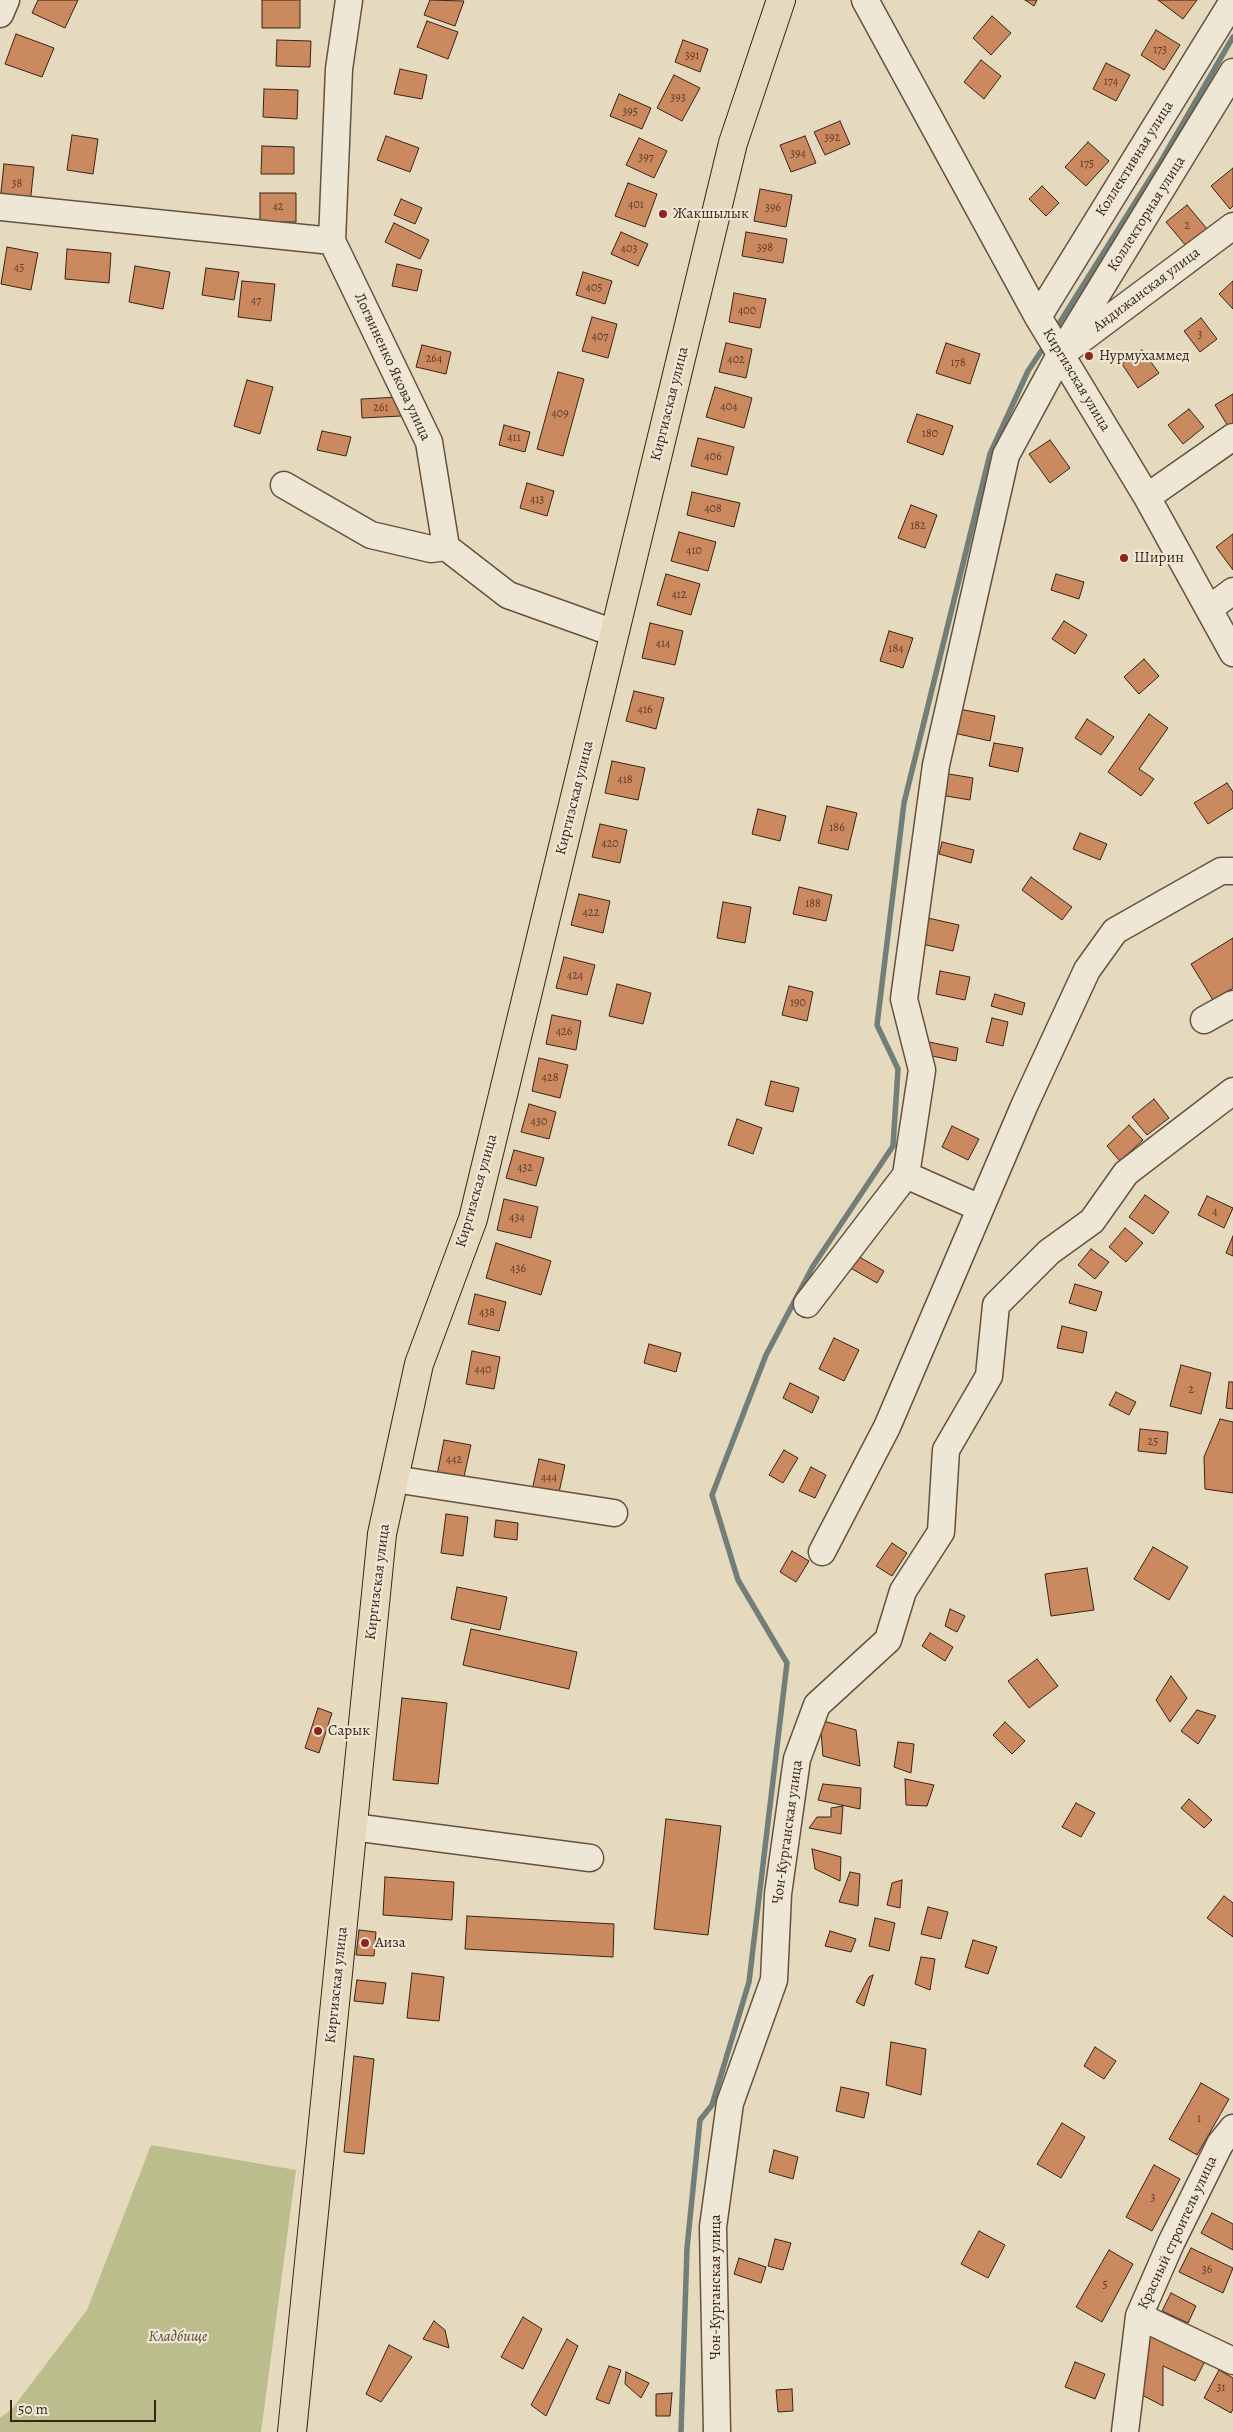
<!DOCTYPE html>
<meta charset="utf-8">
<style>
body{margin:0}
#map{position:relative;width:1233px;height:2432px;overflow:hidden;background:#e5dabe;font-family:Alegreya,serif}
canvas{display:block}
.scale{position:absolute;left:10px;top:2400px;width:146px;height:22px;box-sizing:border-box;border:2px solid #3b2316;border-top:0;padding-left:6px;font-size:15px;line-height:18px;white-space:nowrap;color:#3b2316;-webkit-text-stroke:4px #eee7d5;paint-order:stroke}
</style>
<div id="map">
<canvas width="1233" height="2432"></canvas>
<div class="scale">50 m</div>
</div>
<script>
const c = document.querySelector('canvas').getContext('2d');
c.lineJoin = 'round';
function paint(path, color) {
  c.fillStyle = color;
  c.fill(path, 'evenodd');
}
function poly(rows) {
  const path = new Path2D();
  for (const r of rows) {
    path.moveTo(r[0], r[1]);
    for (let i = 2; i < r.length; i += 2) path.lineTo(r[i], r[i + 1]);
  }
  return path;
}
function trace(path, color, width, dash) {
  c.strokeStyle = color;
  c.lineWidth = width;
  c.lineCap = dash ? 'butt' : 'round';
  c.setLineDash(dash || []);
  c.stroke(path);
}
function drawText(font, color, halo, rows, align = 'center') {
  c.font = font + ' Alegreya,serif';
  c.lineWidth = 4.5;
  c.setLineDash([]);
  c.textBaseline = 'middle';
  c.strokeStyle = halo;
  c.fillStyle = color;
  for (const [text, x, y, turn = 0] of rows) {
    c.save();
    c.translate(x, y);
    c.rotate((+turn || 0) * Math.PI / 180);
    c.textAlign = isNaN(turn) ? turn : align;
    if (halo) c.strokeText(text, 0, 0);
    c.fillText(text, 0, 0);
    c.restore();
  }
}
const green = poly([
 [151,2145,296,2170,261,2432,0,2432,0,2418,12,2409,87,2310]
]);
const stream = poly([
 [1055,330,1160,163,1233,37],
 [681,2432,687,2248,700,2120,712,2105,749,1982,787,1663,738,1580,712,1495,766,1355,813,1266,893,1146,898,1069,877,1025,904,803,990,454,1028,371,1046,344]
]);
const building = poly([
 [38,0,78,0,65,28,32,13,38,0],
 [262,0,300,0,300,28,262,28,262,0],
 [430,0,464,1,455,26,424,15,430,0],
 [1025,0,1037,0,1034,6,1025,0],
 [1158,0,1197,0,1183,19,1158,0],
 [992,16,1011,33,991,55,973,38,992,16],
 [427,21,458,32,448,59,417,47,427,21],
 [1156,30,1180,45,1164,70,1141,55,1156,30],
 [16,34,54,48,42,77,5,64,16,34],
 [277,40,311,41,310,67,276,66,277,40],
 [683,40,708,49,700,72,675,62,683,40],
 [981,60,1001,76,984,99,964,82,981,60],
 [1106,63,1130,75,1116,101,1093,89,1106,63],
 [400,69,427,75,422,99,394,94,400,69],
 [674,75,700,88,682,121,657,108,674,75],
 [264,89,298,90,297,119,263,117,264,89],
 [619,94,651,108,642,129,610,116,619,94],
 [840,121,850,144,825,155,814,132,840,121],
 [72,135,98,139,93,174,67,170,72,135],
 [386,136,419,148,410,172,377,160,386,136],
 [805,136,816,163,791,172,780,145,805,136],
 [639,138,667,151,654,178,626,165,639,138],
 [1088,142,1109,161,1086,186,1065,167,1088,142],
 [262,146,294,147,294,174,261,174,262,146],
 [4,164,34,167,30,204,0,201,4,164],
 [1233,168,1233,206,1230,209,1211,186,1233,168],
 [628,183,657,194,645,227,615,216,628,183],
 [1042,186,1059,203,1046,216,1029,199,1042,186],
 [760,189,792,195,786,227,754,221,760,189],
 [260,193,296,193,296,222,260,222,260,193],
 [401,199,422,208,415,224,394,215,401,199],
 [1187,205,1208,230,1187,247,1166,222,1187,205],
 [394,223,429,240,420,259,385,242,394,223],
 [621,232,648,244,638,266,611,254,621,232],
 [746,232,787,239,783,263,742,256,746,232],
 [7,247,38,253,31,290,1,284,7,247],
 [67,249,111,253,109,283,65,279,67,249],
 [397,264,422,270,417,291,392,286,397,264],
 [135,266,170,272,163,309,129,302,135,266],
 [206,268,239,272,234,300,202,295,206,268],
 [583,272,612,281,605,304,576,295,583,272],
 [242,281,275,284,271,321,238,317,242,281],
 [1233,281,1233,309,1219,294,1233,281],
 [734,293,766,299,760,328,729,322,734,293],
 [592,317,617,324,608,358,582,351,592,317],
 [1201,318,1217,339,1200,352,1184,331,1201,318],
 [726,343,752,349,746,378,719,372,726,343],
 [946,343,980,354,970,384,936,373,946,343],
 [422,345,451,352,446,374,416,367,422,345],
 [1142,350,1159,373,1138,388,1122,364,1142,350],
 [558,372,584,379,563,456,537,449,558,372],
 [247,380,273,387,260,434,234,426,247,380],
 [715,387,752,398,744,428,706,417,715,387],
 [1233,394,1233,430,1231,431,1215,405,1233,394],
 [400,397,401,416,362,418,361,399,400,397],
 [1189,409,1204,427,1183,444,1168,425,1189,409],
 [917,414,953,426,943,455,907,442,917,414],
 [504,425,530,432,525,452,499,445,504,425],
 [322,431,351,437,346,456,317,450,322,431],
 [698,438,734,447,727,475,691,466,698,438],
 [1050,440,1070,468,1050,483,1029,454,1050,440],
 [527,483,554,491,547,516,520,508,527,483],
 [692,492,740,503,734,527,687,515,692,492],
 [911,505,937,515,925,548,898,538,911,505],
 [679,532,716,542,708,571,671,561,679,532],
 [1233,534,1233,570,1216,547,1233,534],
 [666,574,700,584,691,615,657,605,666,574],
 [1056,574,1084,582,1079,599,1051,590,1056,574],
 [1064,621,1087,635,1075,654,1052,639,1064,621],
 [650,623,683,631,675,665,642,658,650,623],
 [889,631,913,638,903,668,880,661,889,631],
 [1144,659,1159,676,1139,694,1124,677,1144,659],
 [634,691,664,698,656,729,626,721,634,691],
 [959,709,995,716,990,741,954,733,959,709],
 [1149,714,1168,728,1139,769,1154,779,1141,796,1108,772,1149,714],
 [1087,719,1114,737,1101,755,1075,738,1087,719],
 [994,743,1023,748,1018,772,989,766,994,743],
 [612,761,645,768,638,800,605,793,612,761],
 [943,773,973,778,970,800,940,795,943,773],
 [1227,783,1233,792,1233,808,1208,824,1194,803,1227,783],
 [827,806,857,813,848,850,818,843,827,806],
 [758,809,786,816,780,841,752,834,758,809],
 [600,824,627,830,620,863,592,857,600,824],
 [1080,833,1107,844,1100,860,1073,849,1080,833],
 [942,842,974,850,971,863,939,854,942,842],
 [1031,877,1072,907,1062,920,1022,890,1031,877],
 [799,887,832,895,826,921,793,914,799,887],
 [579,894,610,901,603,933,571,925,579,894],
 [723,902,751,907,745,943,717,938,723,902],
 [928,918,959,925,953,951,922,944,928,918],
 [1233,938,1233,988,1213,1000,1191,964,1233,938],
 [564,957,595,965,587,995,556,988,564,957],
 [940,971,970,977,965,1000,936,994,940,971],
 [617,984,651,993,643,1024,609,1016,617,984],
 [789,986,813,992,807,1021,782,1015,789,986],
 [995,994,1025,1003,1022,1015,991,1006,995,994],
 [552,1015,581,1021,576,1050,546,1044,552,1015],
 [992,1018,1008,1022,1003,1046,986,1042,992,1018],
 [929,1042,958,1048,956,1061,927,1055,929,1042],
 [539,1058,568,1065,560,1098,532,1091,539,1058],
 [771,1081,799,1088,793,1112,765,1105,771,1081],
 [1154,1099,1169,1118,1147,1135,1132,1117,1154,1099],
 [529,1104,556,1112,549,1139,521,1132,529,1104],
 [737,1119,762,1128,753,1154,728,1145,737,1119],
 [1129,1125,1143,1140,1120,1161,1107,1146,1129,1125],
 [952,1126,979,1139,968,1160,942,1147,952,1126],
 [514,1150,544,1158,536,1186,506,1178,514,1150],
 [1145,1195,1169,1212,1153,1234,1129,1217,1145,1195],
 [1207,1196,1233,1208,1224,1228,1198,1215,1207,1196],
 [504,1199,538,1207,531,1238,497,1230,504,1199],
 [1125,1228,1143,1243,1126,1262,1109,1247,1125,1228],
 [1233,1236,1233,1256,1226,1253,1233,1236],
 [496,1243,551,1261,541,1295,486,1278,496,1243],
 [1091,1249,1109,1262,1095,1279,1078,1265,1091,1249],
 [854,1254,884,1271,877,1283,847,1266,854,1254],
 [1075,1284,1102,1292,1096,1311,1069,1303,1075,1284],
 [475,1294,506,1302,499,1331,468,1324,475,1294],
 [1062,1326,1087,1332,1083,1353,1057,1348,1062,1326],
 [834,1338,859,1350,844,1381,819,1369,834,1338],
 [649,1344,681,1353,676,1372,644,1363,649,1344],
 [472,1351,500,1357,494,1389,466,1384,472,1351],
 [1181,1365,1211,1373,1201,1414,1170,1406,1181,1365],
 [1229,1382,1233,1382,1233,1409,1226,1408,1229,1382],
 [790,1383,819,1397,812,1413,783,1398,790,1383],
 [1116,1392,1136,1402,1129,1415,1109,1405,1116,1392],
 [1220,1419,1233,1422,1233,1493,1205,1489,1204,1457,1220,1419],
 [1140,1429,1168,1432,1166,1454,1138,1451,1140,1429],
 [444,1440,471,1445,463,1481,437,1475,444,1440],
 [784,1450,798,1458,783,1483,769,1475,784,1450],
 [539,1459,565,1465,558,1497,532,1490,539,1459],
 [811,1467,826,1475,815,1498,799,1491,811,1467],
 [446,1514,468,1517,463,1556,441,1553,446,1514],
 [496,1520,518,1523,517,1540,494,1537,496,1520],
 [892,1543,907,1553,892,1576,876,1566,892,1543],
 [1153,1547,1188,1567,1169,1600,1134,1579,1153,1547],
 [792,1551,809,1561,796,1582,780,1572,792,1551],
 [1087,1568,1094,1610,1051,1616,1045,1574,1087,1568],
 [457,1587,507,1597,500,1630,451,1619,457,1587],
 [950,1609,965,1616,957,1632,945,1626,950,1609],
 [471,1629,577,1652,569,1689,463,1665,471,1629],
 [930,1633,953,1647,945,1661,922,1646,930,1633],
 [1037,1659,1058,1686,1029,1708,1008,1681,1037,1659],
 [1171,1676,1187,1698,1170,1722,1156,1700,1171,1676],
 [402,1698,447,1703,438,1784,393,1780,402,1698],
 [318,1708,332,1713,319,1753,305,1748,318,1708],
 [1197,1710,1216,1716,1198,1744,1181,1731,1197,1710],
 [820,1720,856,1730,860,1766,823,1756,820,1720],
 [1005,1722,1025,1741,1012,1754,993,1735,1005,1722],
 [898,1742,914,1744,911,1773,894,1767,898,1742],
 [905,1779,934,1785,927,1806,906,1805,905,1779],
 [823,1784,861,1788,860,1809,818,1800,823,1784],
 [1189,1799,1212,1820,1204,1828,1181,1808,1189,1799],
 [1076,1803,1095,1813,1081,1837,1062,1827,1076,1803],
 [843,1806,841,1834,809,1828,817,1817,831,1817,831,1808,843,1806],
 [666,1819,721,1826,708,1935,654,1929,666,1819],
 [812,1849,841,1857,840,1881,815,1869,812,1849],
 [850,1872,860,1874,858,1906,839,1902,850,1872],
 [385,1877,454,1882,452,1920,383,1915,385,1877],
 [902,1880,900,1908,887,1905,892,1883,902,1880],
 [1224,1896,1233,1903,1233,1937,1207,1918,1224,1896],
 [928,1907,948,1912,941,1939,921,1934,928,1907],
 [467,1916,614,1924,613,1957,465,1949,467,1916],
 [875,1918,895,1923,889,1951,869,1946,875,1918],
 [359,1930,376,1932,374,1956,356,1955,359,1930],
 [830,1931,856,1939,851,1952,825,1946,830,1931],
 [973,1940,997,1947,988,1974,965,1967,973,1940],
 [921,1957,935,1959,930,1990,915,1984,921,1957],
 [412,1973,444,1977,439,2021,407,2018,412,1973],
 [873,1975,864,2006,856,2002,869,1977,873,1975],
 [357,1980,386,1983,383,2004,354,2001,357,1980],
 [891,2042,926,2049,921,2095,886,2085,891,2042],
 [1095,2047,1116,2061,1104,2079,1084,2066,1095,2047],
 [354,2056,374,2059,364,2154,344,2152,354,2056],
 [1201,2083,1229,2099,1197,2155,1169,2139,1201,2083],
 [841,2087,869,2093,864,2118,836,2111,841,2087],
 [1062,2123,1085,2137,1061,2178,1037,2164,1062,2123],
 [774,2150,798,2157,793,2179,769,2172,774,2150],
 [1154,2165,1180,2179,1152,2231,1126,2217,1154,2165],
 [1212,2213,1233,2224,1233,2250,1201,2233,1212,2213],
 [979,2231,1005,2245,988,2278,961,2264,979,2231],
 [775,2239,791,2243,783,2270,768,2266,775,2239],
 [1191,2248,1233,2268,1223,2293,1179,2272,1191,2248],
 [1109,2250,1133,2264,1102,2322,1076,2307,1109,2250],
 [739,2258,766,2267,761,2283,734,2274,739,2258],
 [1171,2293,1196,2306,1188,2323,1162,2311,1171,2293],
 [523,2317,542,2329,523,2369,501,2357,523,2317],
 [434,2321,445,2330,449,2348,423,2339,434,2321],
 [1147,2333,1205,2361,1195,2381,1163,2366,1163,2406,1140,2394,1147,2333],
 [567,2339,578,2346,546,2416,531,2405,567,2339],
 [389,2345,412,2357,381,2402,366,2394,389,2345],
 [1075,2362,1105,2374,1095,2399,1065,2387,1075,2362],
 [609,2366,621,2370,609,2404,596,2399,609,2366],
 [1219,2370,1233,2378,1233,2409,1231,2413,1204,2398,1219,2370],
 [626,2372,649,2383,641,2398,625,2384,626,2372],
 [792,2389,793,2411,778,2412,776,2390,792,2389],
 [672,2393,670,2416,656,2416,656,2394,672,2393]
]);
const minor = poly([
 [349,0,339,69,332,241,429,442,446,547,508,595,614,633],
 [865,0,1038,317,1147,497,1233,653],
 [0,14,6,0],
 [0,207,332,241],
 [1038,317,1233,1],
 [1071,347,1233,226],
 [284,485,371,535,431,549,446,547],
 [1147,497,1233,437],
 [1209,609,1233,591],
 [1204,1020,1233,1004],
 [906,1175,980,1208],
 [807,1304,906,1175,922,1070,904,999,936,765,1006,455,1060,355,1233,72],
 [394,1479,614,1513],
 [822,1552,887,1427,1025,1104,1087,970,1115,931,1221,871,1233,871],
 [353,1827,590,1858],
 [1139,2316,1233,2361],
 [717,2432,713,2227,730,2103,774,1980,778,1894,797,1759,817,1705,888,1640,903,1591,941,1532,946,1450,989,1376,996,1305,1049,1252,1092,1221,1126,1173,1233,1091],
 [1125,2432,1139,2316,1171,2243,1220,2144,1233,2128]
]);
const major = poly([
 [292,2432,382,1534,419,1364,473,1219,733,143,781,0]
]);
const markers = [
 [663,214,5,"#8f2418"],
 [1089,356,5,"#8f2418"],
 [1124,558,5,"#8f2418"],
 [318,1731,5,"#8f2418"],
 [365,1943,5,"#8f2418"]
];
const numberNames = [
 ["173",1160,50],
 ["391",692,56],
 ["174",1111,82],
 ["393",678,98],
 ["395",630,112],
 ["392",832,138],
 ["394",798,154],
 ["397",646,158],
 ["175",1087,164],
 ["38",17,184],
 ["401",636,205],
 ["42",278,207],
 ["396",773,208],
 ["2",1187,226],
 ["398",765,248],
 ["403",629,249],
 ["45",19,268],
 ["405",594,288],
 ["47",256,301],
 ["400",747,311],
 ["3",1200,335],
 ["407",600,337],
 ["264",434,359],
 ["402",736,360],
 ["178",958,363],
 ["404",729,407],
 ["261",381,408],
 ["409",560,414],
 ["180",930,434],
 ["411",514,438],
 ["406",713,457],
 ["413",537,500],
 ["408",713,509],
 ["182",918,526],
 ["410",694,551],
 ["412",679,595],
 ["414",663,644],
 ["184",896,649],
 ["416",645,710],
 ["418",625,780],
 ["186",837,828],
 ["420",610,844],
 ["188",813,904],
 ["422",591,913],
 ["424",575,976],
 ["190",798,1003],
 ["426",564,1032],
 ["428",550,1078],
 ["430",539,1122],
 ["432",525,1168],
 ["4",1215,1212],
 ["434",517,1218],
 ["436",518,1269],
 ["438",487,1313],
 ["440",483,1370],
 ["2",1191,1390],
 ["25",1153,1442],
 ["442",454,1460],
 ["444",549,1478],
 ["1",1199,2119],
 ["3",1153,2198],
 ["36",1207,2270],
 ["5",1105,2285],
 ["31",1221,2388]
];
const streetNames = [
 ["Коллективная улица",1135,159,-58],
 ["Коллекторная улица",1147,214,-58],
 ["Андижанская улица",1147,290,-37],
 ["Логвиненко Якова улица",392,367,65],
 ["Киргизская улица",1076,380,59],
 ["Киргизская улица",670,404,-76],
 ["Киргизская улица",575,798,-76],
 ["Киргизская улица",477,1191,-74],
 ["Киргизская улица",378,1582,-83],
 ["Чон-Курганская улица",788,1832,-82],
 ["Киргизская улица",337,1985,-84],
 ["Красный строитель улица",1178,2233,-65],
 ["Чон-Курганская улица",716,2287,-90]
];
const poiNames = [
 ["Жакшылык",673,214],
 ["Нурмухаммед",1099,356],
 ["Ширин",1134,558],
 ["Сарык",328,1731],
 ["Аиза",375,1943]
];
const parkNames = [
 ["Кладбище",178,2337]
];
paint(green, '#bcbd8c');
trace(stream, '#727e77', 5.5);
paint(building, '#cb895f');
trace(building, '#3b2316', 1);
trace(minor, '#665140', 29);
trace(major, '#3b2316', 30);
trace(minor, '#eee7d5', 26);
trace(major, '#e5dabe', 28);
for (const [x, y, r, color] of markers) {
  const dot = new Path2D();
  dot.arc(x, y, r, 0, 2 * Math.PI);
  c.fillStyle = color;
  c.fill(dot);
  trace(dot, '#eee7d5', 2);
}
drawText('12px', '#5f3c28', null, numberNames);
drawText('15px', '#3b2316', '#eee7d5', streetNames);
drawText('15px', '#3b2316', '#eee7d5', poiNames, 'left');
drawText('italic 15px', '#5b4a34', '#eee7d5', parkNames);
</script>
